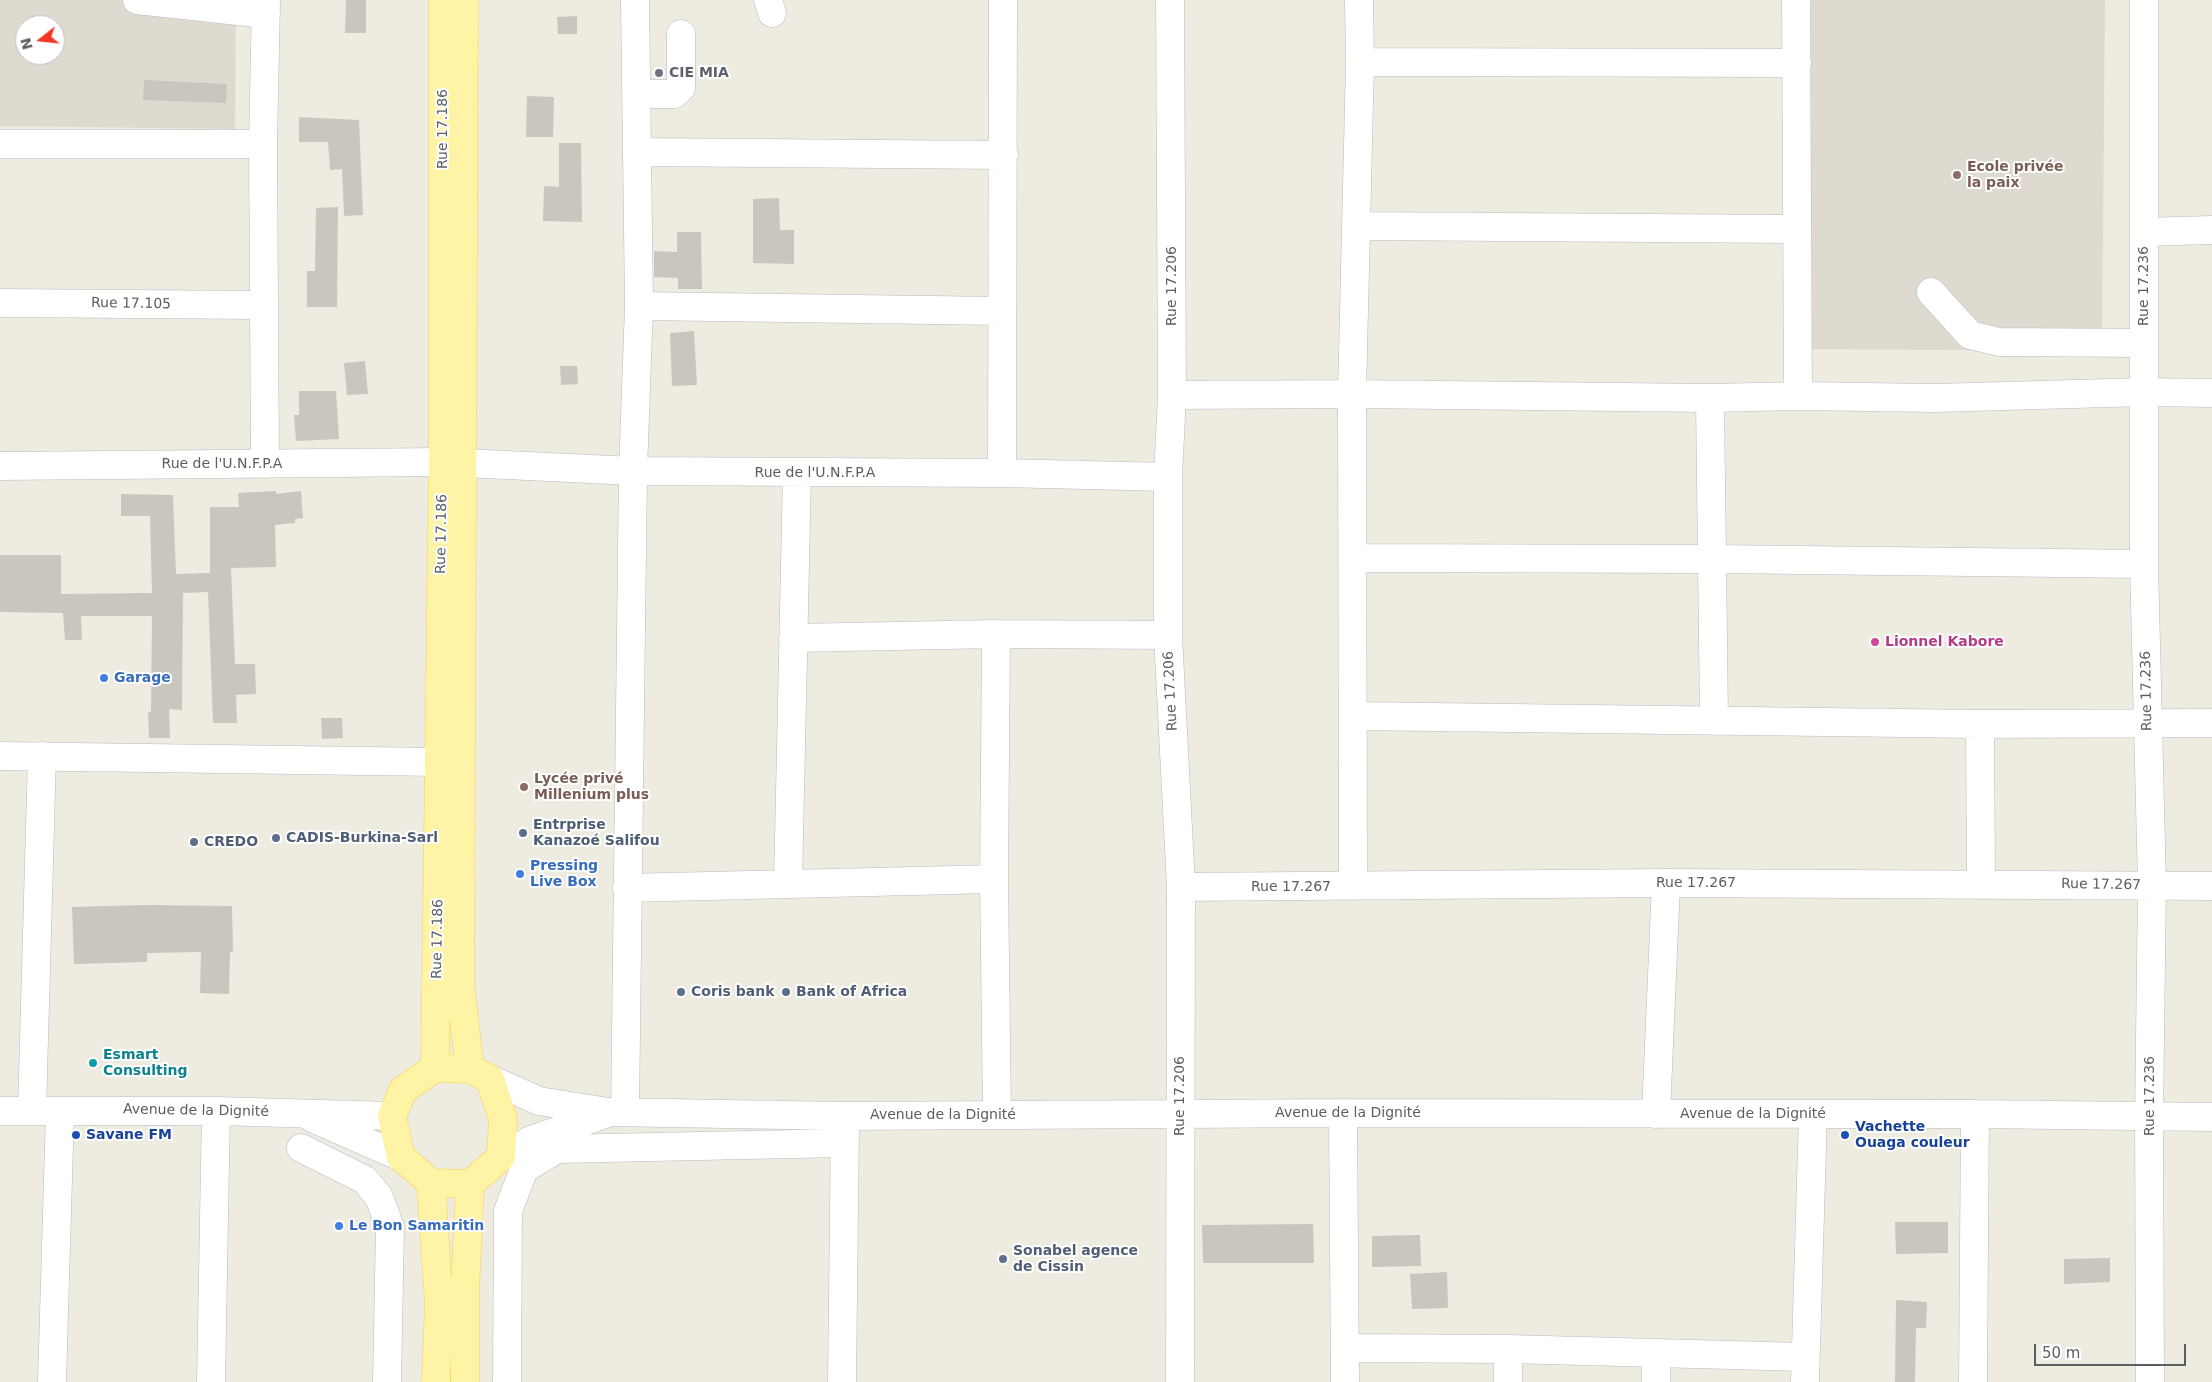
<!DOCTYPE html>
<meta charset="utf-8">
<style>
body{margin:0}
#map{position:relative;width:2212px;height:1382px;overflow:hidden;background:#eeebe1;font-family:"DejaVu Sans",sans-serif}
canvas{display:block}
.north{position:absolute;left:15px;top:15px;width:50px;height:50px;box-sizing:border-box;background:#fff;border:1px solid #bdbfc1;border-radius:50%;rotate:254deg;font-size:14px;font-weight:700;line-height:20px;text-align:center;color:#5a5e63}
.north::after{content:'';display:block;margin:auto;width:18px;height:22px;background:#f33722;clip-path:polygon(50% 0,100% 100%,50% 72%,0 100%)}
.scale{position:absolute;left:2034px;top:1344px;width:152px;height:22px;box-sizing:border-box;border:2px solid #5a5e63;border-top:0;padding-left:6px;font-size:15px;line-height:18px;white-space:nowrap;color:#5a5e63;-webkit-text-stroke:4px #fff;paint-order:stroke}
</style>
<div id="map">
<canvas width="2212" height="1382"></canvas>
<div class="north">N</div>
<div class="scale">50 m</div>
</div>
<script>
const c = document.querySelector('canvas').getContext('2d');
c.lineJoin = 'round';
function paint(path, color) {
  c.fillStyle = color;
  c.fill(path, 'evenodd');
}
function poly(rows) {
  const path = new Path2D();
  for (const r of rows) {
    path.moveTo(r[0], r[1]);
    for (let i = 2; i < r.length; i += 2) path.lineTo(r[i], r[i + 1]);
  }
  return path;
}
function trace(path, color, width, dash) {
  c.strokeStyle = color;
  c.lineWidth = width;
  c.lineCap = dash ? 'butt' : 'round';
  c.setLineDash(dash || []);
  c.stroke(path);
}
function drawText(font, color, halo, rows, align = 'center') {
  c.font = font + ' "DejaVu Sans",sans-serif';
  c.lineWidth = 4;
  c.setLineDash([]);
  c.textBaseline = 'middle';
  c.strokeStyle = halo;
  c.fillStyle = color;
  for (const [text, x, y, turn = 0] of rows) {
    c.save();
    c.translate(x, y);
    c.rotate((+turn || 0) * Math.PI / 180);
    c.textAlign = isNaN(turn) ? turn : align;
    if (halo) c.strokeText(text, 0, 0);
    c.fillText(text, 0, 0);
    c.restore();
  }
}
const education = poly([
 [0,0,236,0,235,129,0,126],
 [25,25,55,25,55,55,25,55],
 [1811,0,2105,0,2102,351,1808,349]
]);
const building = poly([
 [346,0,366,0,366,33,345,33],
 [577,16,577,34,558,34,557,17],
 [144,80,227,84,226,103,143,100],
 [527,96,554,97,553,137,526,137],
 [299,117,359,120,363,215,344,216,342,169,330,170,328,142,299,142],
 [559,143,581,143,582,222,543,221,544,186,559,187],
 [779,198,780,230,794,230,794,264,753,263,753,199],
 [338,207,337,307,307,307,307,271,315,271,316,208],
 [677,232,701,232,702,289,678,289,678,278,654,277,654,251,677,252],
 [694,331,697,385,672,386,670,333],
 [365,361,368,394,347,395,344,363],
 [560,366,577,366,578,384,561,385],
 [299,391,336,391,339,439,296,441,294,415,299,415],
 [276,491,276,494,301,491,303,518,295,519,295,523,275,525,276,567,231,568,235,664,255,664,256,694,236,695,237,723,213,723,208,592,183,593,182,710,169,709,170,738,149,738,148,712,151,712,152,616,81,616,82,640,65,640,63,613,0,612,0,555,61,555,61,594,152,593,150,516,121,516,121,494,173,495,176,574,210,573,210,507,239,507,238,493],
 [321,718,342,718,343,738,322,739],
 [145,905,232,906,233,952,230,952,229,994,200,993,201,952,147,953,147,962,74,964,72,907],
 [1895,1222,1948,1222,1948,1253,1896,1254],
 [1313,1224,1314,1263,1203,1263,1202,1225],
 [1420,1235,1421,1266,1372,1267,1372,1236],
 [2110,1258,2110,1282,2064,1284,2064,1259],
 [1447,1272,1448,1308,1412,1309,1410,1274],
 [1896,1300,1927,1302,1926,1328,1916,1328,1915,1382,1895,1382]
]);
const minor = poly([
 [137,0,266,14],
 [768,0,772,13],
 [1170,0,1172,395,1168,477,1168,635,1181,887,1180,1382],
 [1796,0,1798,396],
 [2144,0,2144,564,2152,885,2149,1118,2150,1382],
 [1360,62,1797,63],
 [637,94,674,94,681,88,681,34],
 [0,144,263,144],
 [638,152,1004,155],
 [1356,226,1796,229],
 [2144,232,2212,230],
 [1931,292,1970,335,1999,342,2144,343],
 [0,303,263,305],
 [639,306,1002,311],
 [1172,395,1352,394,1710,398,1798,396,1935,398,2144,392,2212,393],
 [1710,398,1714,721],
 [265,464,263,144,266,0],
 [0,466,443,462,633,471,1002,473,1168,477],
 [1002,473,1003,0],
 [1354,558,1713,559,2144,564],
 [996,634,994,879,997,1115],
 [793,638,996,634,1168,635],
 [1354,716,1980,724,2212,723],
 [1980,724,1981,883],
 [0,756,440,762],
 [788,884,797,473],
 [1353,886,1352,394,1360,62,1359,0],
 [1181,887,1666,883,2212,886],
 [627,888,994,879],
 [490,1079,539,1101,608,1112,845,1116,1343,1113,1975,1114,2212,1117],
 [0,1111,216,1111,392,1116],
 [32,1111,42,756],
 [625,1112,633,471,639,306,635,0],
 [1343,1113,1345,1382],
 [1656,1114,1666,883],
 [312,1118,401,1157],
 [301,1148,365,1180,379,1197,390,1227,387,1382],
 [501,1157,531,1140,605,1114],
 [1345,1348,1508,1349,1804,1357],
 [1508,1349,1508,1382],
 [52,1382,60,1111],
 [211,1382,216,1111],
 [507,1382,508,1211,524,1169,557,1149,844,1143],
 [842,1382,845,1126],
 [1656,1382,1656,1354],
 [1805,1382,1813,1114],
 [1973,1382,1975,1114]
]);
const major = poly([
 [464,0,460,985,470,1069],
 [435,1068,443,462,443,0],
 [435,1068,470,1069,490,1079,503,1119,501,1157,470,1184,431,1183,401,1157,392,1116,403,1090,435,1068],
 [431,1183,439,1303,436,1382],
 [465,1382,465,1290,470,1184]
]);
const markers = [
 [659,73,5,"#6b7280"],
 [1957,175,5,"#8d6e63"],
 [1875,642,5,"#d1479c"],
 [104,678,5,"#3f7fe0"],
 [524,787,5,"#8d6e63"],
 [523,833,5,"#5c6f8a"],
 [276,838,5,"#5c6f8a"],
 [194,842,5,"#5c6f8a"],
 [520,874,5,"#3f7fe0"],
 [681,992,5,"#5c6f8a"],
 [786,992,5,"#5c6f8a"],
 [93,1063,5,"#0f9aa8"],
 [76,1135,5,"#1a4fb4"],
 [1845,1135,5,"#1a4fb4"],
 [339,1226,5,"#3f7fe0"],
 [1003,1259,5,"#5c6f8a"]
];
const worshipNames = [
 ["CIE MIA",669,73]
];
const streetNames = [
 ["Rue 17.186",443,129,-90],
 ["Rue 17.206",1172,286,-90],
 ["Rue 17.236",2144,286,-90],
 ["Rue 17.105",131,304,1],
 ["Rue de l'U.N.F.P.A",222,464],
 ["Rue de l'U.N.F.P.A",815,473],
 ["Rue 17.186",442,534,-89],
 ["Rue 17.206",1171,691,-93],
 ["Rue 17.236",2147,691,-91],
 ["Rue 17.267",1696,883],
 ["Rue 17.267",2101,885,1],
 ["Rue 17.267",1291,887],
 ["Rue 17.186",438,939,-89],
 ["Rue 17.206",1180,1096,-90],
 ["Rue 17.236",2150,1096,-90],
 ["Avenue de la Dignité",196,1111,1],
 ["Avenue de la Dignité",1348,1113],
 ["Avenue de la Dignité",1753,1114],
 ["Avenue de la Dignité",943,1115]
];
const educationNames = [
 ["Ecole privée",1967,167],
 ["la paix",1967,183],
 ["Lycée privé",534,779],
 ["Millenium plus",534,795]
];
const hotelNames = [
 ["Lionnel Kabore",1885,642]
];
const shopNames = [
 ["Garage",114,678],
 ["Pressing",530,866],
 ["Live Box",530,882],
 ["Le Bon Samaritin",349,1226]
];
const serviceNames = [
 ["Entrprise",533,825],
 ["Kanazoé Salifou",533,841],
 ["CADIS-Burkina-Sarl",286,838],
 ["CREDO",204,842],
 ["Coris bank",691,992],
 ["Bank of Africa",796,992],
 ["Sonabel agence",1013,1251],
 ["de Cissin",1013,1267]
];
const cultureNames = [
 ["Esmart",103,1055],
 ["Consulting",103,1071]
];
const transitNames = [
 ["Vachette",1855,1127],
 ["Ouaga couleur",1855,1143],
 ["Savane FM",86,1135]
];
paint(education, '#dedad0');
paint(building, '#c9c6be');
trace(minor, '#b7babf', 29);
trace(major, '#face4e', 29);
trace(minor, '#fff', 28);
trace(major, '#fff3a5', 28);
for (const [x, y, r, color] of markers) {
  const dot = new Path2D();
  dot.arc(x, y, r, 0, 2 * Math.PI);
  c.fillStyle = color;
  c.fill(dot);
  trace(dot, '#fff', 2);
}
drawText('bold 14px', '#5b616d', '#fff', worshipNames, 'left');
drawText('14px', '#5a5e63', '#fff', streetNames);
drawText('bold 14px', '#785e54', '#fff', educationNames, 'left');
drawText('bold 14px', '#b23c85', '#fff', hotelNames, 'left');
drawText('bold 14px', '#366cbe', '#fff', shopNames, 'left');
drawText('bold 14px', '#4e5e75', '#fff', serviceNames, 'left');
drawText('bold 14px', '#0d838f', '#fff', cultureNames, 'left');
drawText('bold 14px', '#164399', '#fff', transitNames, 'left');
</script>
